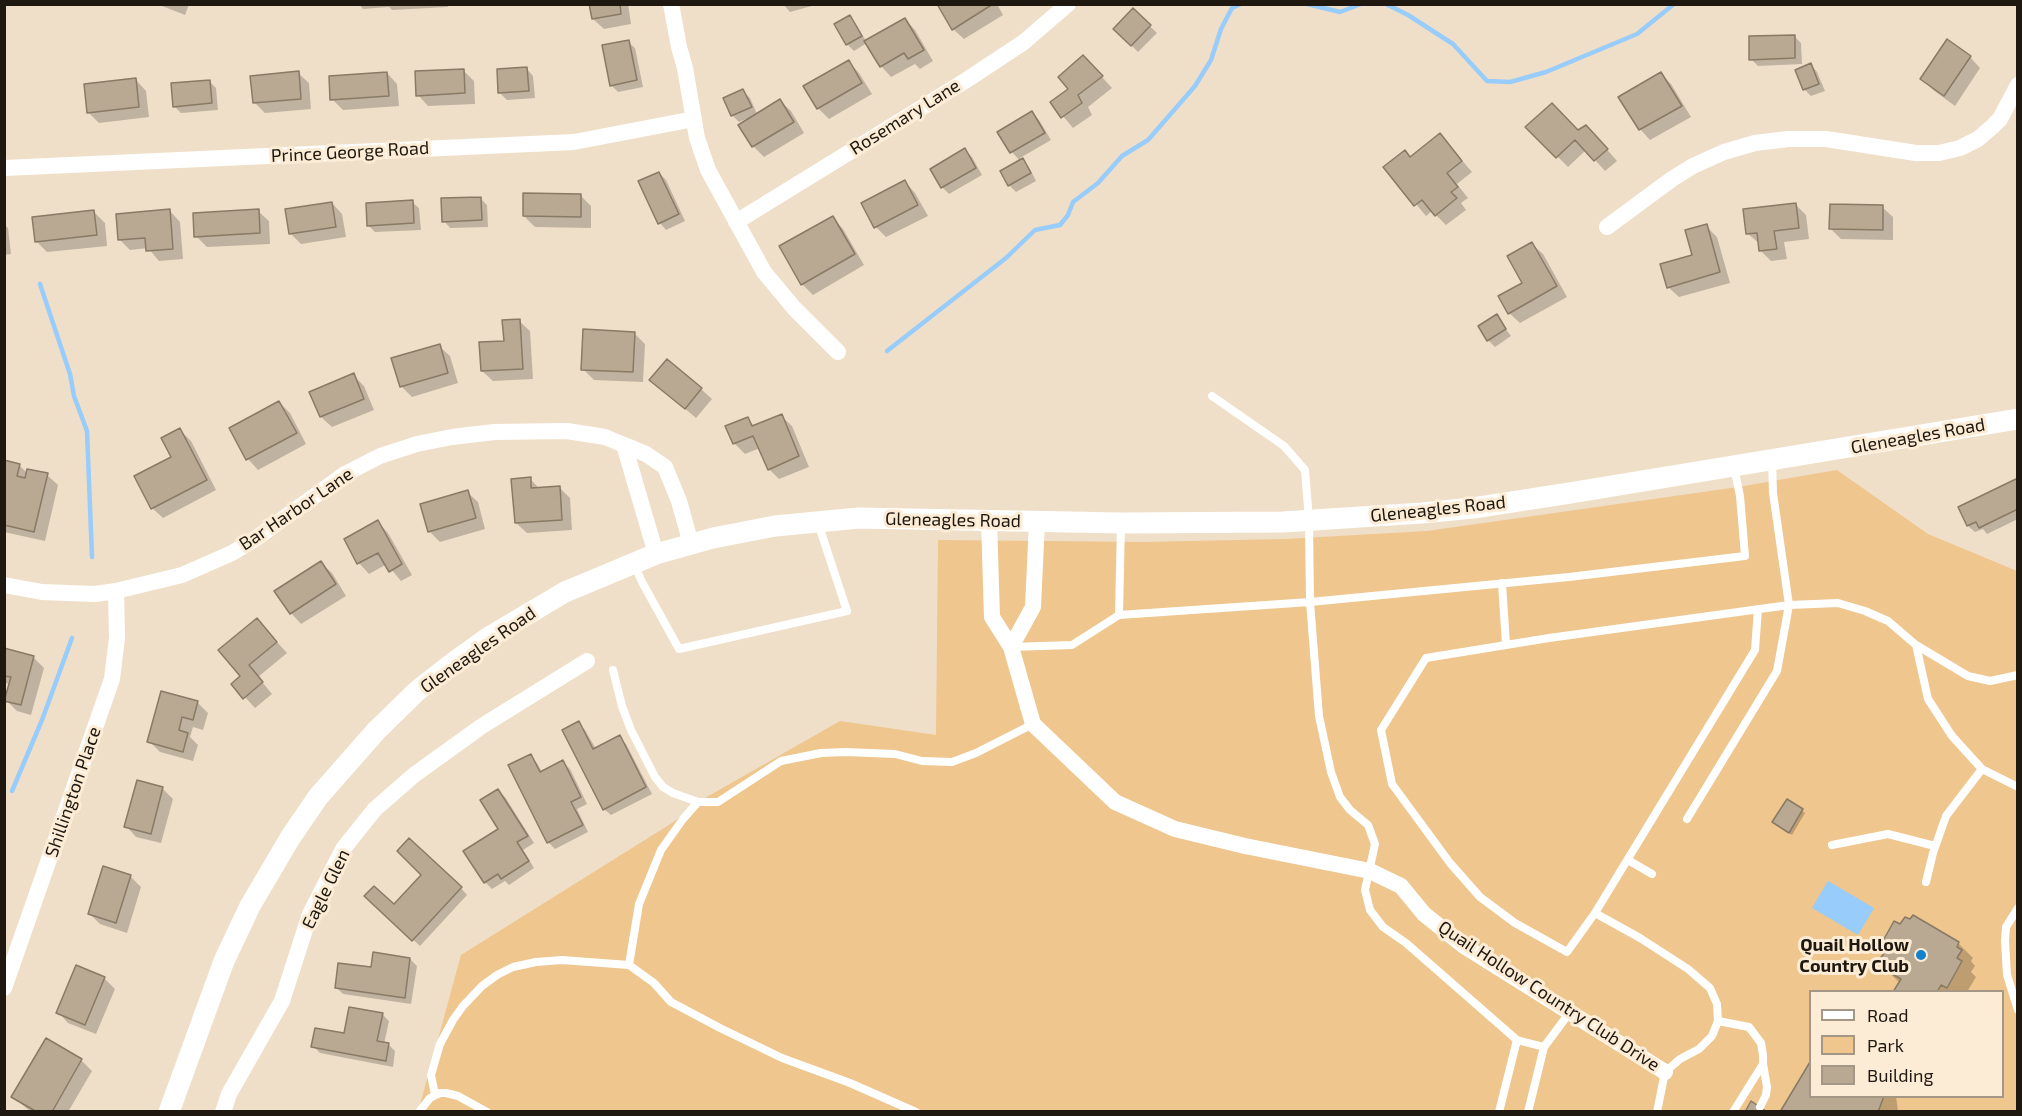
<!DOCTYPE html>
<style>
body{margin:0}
#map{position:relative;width:2022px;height:1116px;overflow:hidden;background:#f0dfc8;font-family:"Exo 2",sans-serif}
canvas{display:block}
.frame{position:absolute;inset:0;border:6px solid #1e1810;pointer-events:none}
.legend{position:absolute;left:1809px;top:990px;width:195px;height:108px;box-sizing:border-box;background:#fdecd5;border:2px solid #a49786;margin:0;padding:8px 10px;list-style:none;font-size:18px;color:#1e1810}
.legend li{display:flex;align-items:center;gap:12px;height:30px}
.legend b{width:30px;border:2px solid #a49786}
</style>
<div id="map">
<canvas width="2022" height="1116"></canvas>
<div class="frame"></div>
<ul class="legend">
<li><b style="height:8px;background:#fff"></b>Road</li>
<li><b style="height:16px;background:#eec68e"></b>Park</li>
<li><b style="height:16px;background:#b9a993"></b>Building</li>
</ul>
</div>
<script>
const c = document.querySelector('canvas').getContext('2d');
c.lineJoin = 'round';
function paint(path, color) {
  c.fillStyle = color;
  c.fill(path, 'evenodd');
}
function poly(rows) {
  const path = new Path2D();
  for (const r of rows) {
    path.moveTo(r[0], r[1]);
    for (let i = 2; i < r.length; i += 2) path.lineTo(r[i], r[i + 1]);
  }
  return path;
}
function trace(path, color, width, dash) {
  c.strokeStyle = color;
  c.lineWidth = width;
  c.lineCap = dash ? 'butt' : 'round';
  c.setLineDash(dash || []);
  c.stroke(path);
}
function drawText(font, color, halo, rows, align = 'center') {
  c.font = font + ' "Exo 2",sans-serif';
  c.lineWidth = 6;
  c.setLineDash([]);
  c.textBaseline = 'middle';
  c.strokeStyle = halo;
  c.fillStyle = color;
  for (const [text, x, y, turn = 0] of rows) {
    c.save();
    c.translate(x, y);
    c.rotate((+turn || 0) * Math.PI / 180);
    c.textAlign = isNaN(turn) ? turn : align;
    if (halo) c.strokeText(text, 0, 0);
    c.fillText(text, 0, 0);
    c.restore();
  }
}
const green = poly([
 [1837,470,1928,534,2017,571,2017,1111,418,1112,461,955,672,823,698,802,840,721,936,735,938,540,1144,542,1285,539,1427,531,1738,487],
 [1810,992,2002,992,2002,1096,1810,1096]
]);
const water = poly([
 [1828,881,1874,908,1858,935,1812,908]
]);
const shadow = poly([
 [157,4,189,4,185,15],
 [359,4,448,4,448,7,392,10,389,7,363,9],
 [591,4,628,4,631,24,604,29,593,19],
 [783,4,819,4,790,12],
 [940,4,997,4,1003,15,964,39,953,29],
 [1580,4,1596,4,1596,6,1581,6],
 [1133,10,1157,33,1138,52,1115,29],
 [850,17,856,24,866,41,905,19,915,30,933,61,920,69,915,64,891,77,881,66,867,43,854,51,847,44],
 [1794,36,1801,43,1802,64,1758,66,1751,59],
 [628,42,635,48,643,87,618,92,611,85],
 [1970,57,1980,68,1955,106,1933,90,1922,79],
 [849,62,859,73,872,94,829,119,818,108],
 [1811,65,1817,72,1825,91,1811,96,1804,89],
 [1094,68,1112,88,1088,107,1092,115,1073,128,1052,103],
 [527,69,533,76,535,98,507,100,500,93],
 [463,70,474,81,475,104,428,106,418,95],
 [298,73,309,83,311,109,265,113,255,103],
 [387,73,397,84,399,106,343,110,332,99],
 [1661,74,1671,84,1691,117,1650,140,1640,129],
 [136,80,146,91,149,117,99,123,88,112],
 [209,81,216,88,218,110,181,113,174,106],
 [743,91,750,98,757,114,780,101,791,111,804,133,764,157,753,146,740,125,747,121,746,119,739,122,732,115],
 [1032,113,1039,120,1051,140,1020,158,1029,167,1036,181,1016,192,1009,185,1020,161,1012,152,999,132],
 [1528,127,1579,132,1597,138,1617,161,1605,171,1586,150,1568,167],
 [1440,135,1472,172,1457,184,1468,198,1461,203,1466,210,1446,225,1432,211,1426,216,1385,167,1411,158],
 [965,150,972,157,982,175,949,194,942,187],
 [659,173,666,180,685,221,666,230,660,223,640,182],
 [905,182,915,193,928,216,886,237,876,227],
 [580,195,591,206,591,228,535,227,524,216],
 [480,198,487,205,488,227,450,228,444,221],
 [412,202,419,208,421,230,375,232,369,226],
 [332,203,342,214,346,237,301,244,290,233],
 [1795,204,1806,215,1809,239,1784,242,1787,259,1771,261,1760,250,1760,244,1747,233],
 [1882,207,1893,217,1893,240,1841,239,1831,229],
 [170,211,180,222,183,259,159,261,148,248,130,250,119,239],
 [258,211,269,221,270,244,207,247,196,236],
 [94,212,105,223,107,246,47,252,36,241],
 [833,218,843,229,864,265,813,295,802,284],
 [4,224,8,228,11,254,4,255],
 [1706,226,1717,237,1730,283,1679,297,1668,287,1694,256],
 [1532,244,1543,254,1567,297,1520,323,1509,313,1524,284],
 [1496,316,1511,336,1495,347,1488,340],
 [519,321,530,331,533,379,493,381,482,371,505,342],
 [634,333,645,344,643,382,594,380,583,369],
 [439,346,450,356,458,383,412,397,401,386],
 [353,375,364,386,374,410,332,427,321,417,311,393],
 [651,380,701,389,712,399,696,418],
 [279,402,290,413,306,444,258,470,248,459,231,429],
 [781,416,792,426,809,467,779,479,769,469,760,448,745,454,734,443,748,419,755,427],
 [180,430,191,441,216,490,163,518,152,508,173,458],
 [4,462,19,465,28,474,47,475,58,485,45,541,4,532],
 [530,479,540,489,559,487,570,498,572,530,527,533,516,523],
 [2018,480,2018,519,1987,534,1983,529,1975,532,1968,526,1960,508],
 [467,492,478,502,485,529,440,542,429,531],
 [378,522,388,533,412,575,401,581,387,564,369,574,359,563,346,540],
 [321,563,332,573,346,596,301,624,291,613,277,592],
 [257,620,287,653,258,677,272,694,255,708,233,684,242,676],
 [4,650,33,657,44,668,31,715,17,711,6,700,10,684,4,683],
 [197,702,208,713,203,730,193,727,190,737,198,745,193,761,160,752,149,741],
 [578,723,585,730,596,749,619,737,626,744,652,794,611,815,604,809],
 [531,756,537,763,542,772,563,762,570,769,587,804,577,809,588,832,555,849,548,842],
 [162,788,173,799,161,843,136,837,126,826],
 [498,791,505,797,534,843,523,850,534,868,509,885,505,881,492,889,485,882,466,851,500,829],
 [1788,801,1805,813,1792,835,1777,825],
 [130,876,141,887,127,933,100,924,90,914],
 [461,888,467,895,420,946,373,903,394,906],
 [1914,917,1959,944,1973,958,1971,961,1975,966,1971,972,1976,977,1967,992,1895,992,1900,983,1884,968,1886,965,1881,960,1886,953,1881,948,1901,926,1911,921],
 [410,959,417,966,411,1004,343,994,336,987,372,969],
 [104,978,115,989,96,1034,68,1023,58,1012],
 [382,1014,389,1021,384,1044,388,1044,395,1051,393,1067,320,1053,313,1046,345,1035],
 [81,1060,92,1071,68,1112,31,1112,13,1097],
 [1810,1064,1810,1096,1896,1096,1898,1112,1781,1112]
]);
const stream = poly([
 [1307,4,1340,12,1361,4],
 [1386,4,1408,15,1453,44,1487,81,1510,82,1546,72,1637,34,1674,4],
 [40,284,70,374,74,396,87,431,92,557],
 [887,351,1006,258,1035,230,1060,225,1068,215,1073,202,1098,183,1122,156,1148,140,1195,86,1211,60,1221,29,1232,8,1241,4],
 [12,791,42,720,72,638]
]);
const building = poly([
 [589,4,620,4,621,14,592,19,589,4],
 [937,4,993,4,952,30,937,4],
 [1133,8,1151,25,1131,46,1113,29,1133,8],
 [850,15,862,36,846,45,834,24,850,15],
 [905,18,924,50,908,59,904,53,880,67,864,41,905,18],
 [1795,35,1795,58,1749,60,1749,36,1795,35],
 [1947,39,1971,56,1944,96,1920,79,1947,39],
 [629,40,637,80,610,86,602,45,629,40],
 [1083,55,1103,76,1078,95,1082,103,1061,118,1050,102,1068,89,1058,77,1083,55],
 [849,60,862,83,817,109,803,86,849,60],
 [1811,63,1819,84,1803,90,1795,70,1811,63],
 [527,67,529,91,498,93,497,69,527,67],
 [464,69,465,93,416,96,415,71,464,69],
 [299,71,301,99,253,103,250,76,299,71],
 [387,72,389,96,330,100,329,76,387,72],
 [1661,72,1682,106,1639,130,1618,97,1661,72],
 [136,78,139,107,87,113,84,84,136,78],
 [210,80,212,103,173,107,171,83,210,80],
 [743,89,752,107,731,116,723,98,743,89],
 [780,99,794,122,752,147,738,125,780,99],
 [1552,103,1578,130,1586,125,1608,149,1594,161,1575,140,1556,158,1525,127,1552,103],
 [1032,111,1045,133,1010,153,997,132,1032,111],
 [1440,133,1462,161,1447,173,1458,187,1451,192,1457,198,1435,216,1422,200,1414,206,1383,167,1405,150,1410,157,1440,133],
 [965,148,976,168,941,188,930,169,965,148],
 [1023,158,1031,173,1008,186,1000,171,1023,158],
 [659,172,679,214,658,224,638,181,659,172],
 [905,180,918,205,874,228,861,203,905,180],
 [523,193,581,194,581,217,523,216,523,193],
 [481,197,482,220,442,222,441,198,481,197],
 [413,200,414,223,367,226,366,203,413,200],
 [332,202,336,227,289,234,285,209,332,202],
 [1796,203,1799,228,1774,231,1777,249,1759,251,1757,233,1746,234,1743,209,1796,203],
 [1830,204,1883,205,1883,230,1829,229,1830,204],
 [170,209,173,249,146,251,145,238,118,240,116,214,170,209],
 [259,209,260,233,194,237,193,213,259,209],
 [94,210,97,235,35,242,32,217,94,210],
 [833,216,855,254,801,285,779,246,833,216],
 [1707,224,1720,272,1667,288,1660,264,1692,255,1685,230,1707,224],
 [1532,242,1557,286,1508,314,1498,296,1522,283,1507,256,1532,242],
 [1497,314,1506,329,1487,341,1478,326,1497,314],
 [520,319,523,369,481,371,479,342,504,341,502,320,520,319],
 [583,329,635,332,633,372,581,370,583,329],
 [440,344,448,373,400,387,391,358,440,344],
 [667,359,702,388,685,409,649,380,667,359],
 [354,373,364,399,320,417,309,392,354,373],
 [279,401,297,433,246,460,229,428,279,401],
 [782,414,799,456,768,470,753,436,733,444,725,426,748,417,752,426,782,414],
 [180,428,207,480,151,509,134,476,171,457,161,438,180,428],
 [4,460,20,464,17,476,25,478,27,469,48,473,34,532,4,525,4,460],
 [531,477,531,488,560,486,562,520,515,523,511,479,531,477],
 [2018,478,2018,509,1979,528,1976,522,1967,526,1958,507,2018,478],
 [468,490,476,518,428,532,420,504,468,490],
 [378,520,402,564,389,572,378,553,357,564,344,539,378,520],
 [321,561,336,584,290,614,274,591,321,561],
 [257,618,277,642,249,665,263,682,243,699,231,684,240,676,218,650,257,618],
 [4,648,34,656,21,705,4,701,11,677,4,676,4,648],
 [161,691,198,701,193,720,182,717,179,730,188,733,183,752,147,742,161,691],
 [579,721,593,749,620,735,646,787,603,810,562,730,579,721],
 [531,754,540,772,563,760,581,797,571,802,583,825,547,843,508,765,531,754],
 [137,780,163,787,151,834,124,827,137,780],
 [498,789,528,836,517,842,529,861,501,879,498,874,484,883,463,851,498,829,480,800,498,789],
 [1787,799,1803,809,1789,833,1772,822,1787,799],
 [409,838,462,887,412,941,364,896,374,886,394,904,421,875,397,851,409,838],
 [103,866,131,875,116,923,88,914,103,866],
 [1913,915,1959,942,1957,947,1962,950,1957,958,1962,961,1947,988,1941,985,1937,992,1893,992,1901,979,1882,968,1885,963,1879,960,1885,952,1879,948,1894,921,1900,924,1905,917,1910,919,1913,915],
 [373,952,410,958,405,998,335,988,338,963,371,967,373,952],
 [76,965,105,977,85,1025,56,1013,76,965],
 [349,1007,383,1013,377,1041,389,1043,386,1061,311,1047,315,1028,344,1033,349,1007],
 [46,1038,82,1059,52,1112,37,1112,11,1097,46,1038],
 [1810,1062,1810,1096,1884,1096,1878,1112,1780,1112,1810,1062],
 [1751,1101,1767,1112,1745,1112,1751,1101]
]);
const service = poly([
 [1212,396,1284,446,1305,470,1309,520,1310,602,1319,716,1331,772,1340,797,1350,810,1368,825,1375,844,1365,890,1370,910,1383,927,1406,943,1517,1040,1544,1047],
 [634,564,642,582,679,649,847,611,818,523],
 [1502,583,1506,645],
 [1119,615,1121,523],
 [1916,645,1968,676,1990,681,2018,675],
 [1011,647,1072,645,1119,615,1310,602,1569,577,1745,556,1740,496,1734,467],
 [613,670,622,706,631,730,655,777,663,787,673,793,698,802],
 [1982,769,2018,787],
 [1687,819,1777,671,1789,605,1773,493,1772,460],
 [1832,845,1888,834,1935,846],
 [1628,860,1652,874],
 [2018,908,2006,927,2005,941,2007,975,2018,1010],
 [1595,913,1755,650,1758,609],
 [1718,1021,1749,1027,1761,1043,1763,1055,1763,1064,1733,1112],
 [435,1095,431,1075,440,1044,453,1020,463,1006,482,986,497,975,513,967,536,962,562,960,629,965],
 [1760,1107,1766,1095,1767,1087,1763,1064],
 [419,1112,430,1098,440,1093,446,1093,458,1096,487,1112],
 [916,1112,850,1083,782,1058,720,1028,671,1002,654,983,629,965,639,904,661,850,683,819,698,802,718,802,781,761,821,753,845,752,895,754,922,761,952,762,976,753,1033,724],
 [1499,1112,1517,1040],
 [1528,1112,1544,1047,1570,1012],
 [1657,1112,1665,1072,1680,1059,1699,1049,1712,1036,1718,1021,1717,1004,1710,988,1688,969,1640,938,1595,913,1567,952,1515,923,1480,897,1450,863,1392,784,1381,730,1426,658,1549,638,1789,605,1838,603,1865,611,1888,621,1916,645,1928,699,1952,736,1982,769,1946,816,1933,853,1926,882]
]);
const minor = poly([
 [671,4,679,47,685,68,697,138,708,170,764,272,794,308,838,352],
 [4,168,574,142,694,119],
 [736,222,965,81,1024,42,1068,4],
 [1607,227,1672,179,1693,166,1724,152,1755,143,1788,139,1826,139,1916,153,1939,153,1960,148,1978,139,1993,126,2000,119,2018,85],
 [989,520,992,617,1011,647,1033,607,1037,521],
 [656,554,624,445,646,454,665,467,679,501,691,544],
 [4,585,42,592,95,594,116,591,182,575,232,553,255,539,345,474,380,456,417,444,452,437,494,432,567,431,605,437,624,445],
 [1011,647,1033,724,1115,802,1175,829,1245,846,1370,871,1401,886,1424,914,1464,946,1665,1072],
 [4,988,112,679,117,638,116,591],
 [223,1112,229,1094,282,1001,310,914,343,849,375,809,414,775,482,726,587,661]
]);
const tertiary = poly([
 [169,1112,224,961,250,906,290,838,318,797,376,731,417,691,454,662,489,637,565,592,656,554,713,538,775,526,859,518,1121,523,1283,522,1422,513,1473,508,1570,493,2018,419]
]);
const markers = [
 [1921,955,6,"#1381cb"]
];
const streetNames = [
 ["Rosemary Lane",905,117,-32],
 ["Prince George Road",350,152,-3],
 ["Gleneagles Road",1918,436,-10],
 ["Bar Harbor Lane",296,509,-34],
 ["Gleneagles Road",1438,509,-6],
 ["Gleneagles Road",953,520,1],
 ["Gleneagles Road",478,650,-35],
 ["Shillington Place",73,792,-71],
 ["Eagle Glen",326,889,-64],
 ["Quail Hollow Country Club Drive",1549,996,33]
];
const poiNames = [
 ["Quail Hollow",1909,945],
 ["Country Club",1909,966]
];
paint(green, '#eec68e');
paint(water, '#98ccfb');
paint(shadow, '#0003');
trace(stream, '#98ccfb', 4.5);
paint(building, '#b9a993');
trace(building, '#897a65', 1.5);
trace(service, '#fff', 8);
trace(minor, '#fff', 16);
trace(tertiary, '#fff', 21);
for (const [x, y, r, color] of markers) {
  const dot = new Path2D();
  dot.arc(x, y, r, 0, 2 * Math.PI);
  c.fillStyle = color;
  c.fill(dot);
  trace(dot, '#fdecd5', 2);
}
drawText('18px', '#1e1810', '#fdecd5', streetNames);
drawText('bold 18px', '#1e1810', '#fdecd5', poiNames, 'right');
</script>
